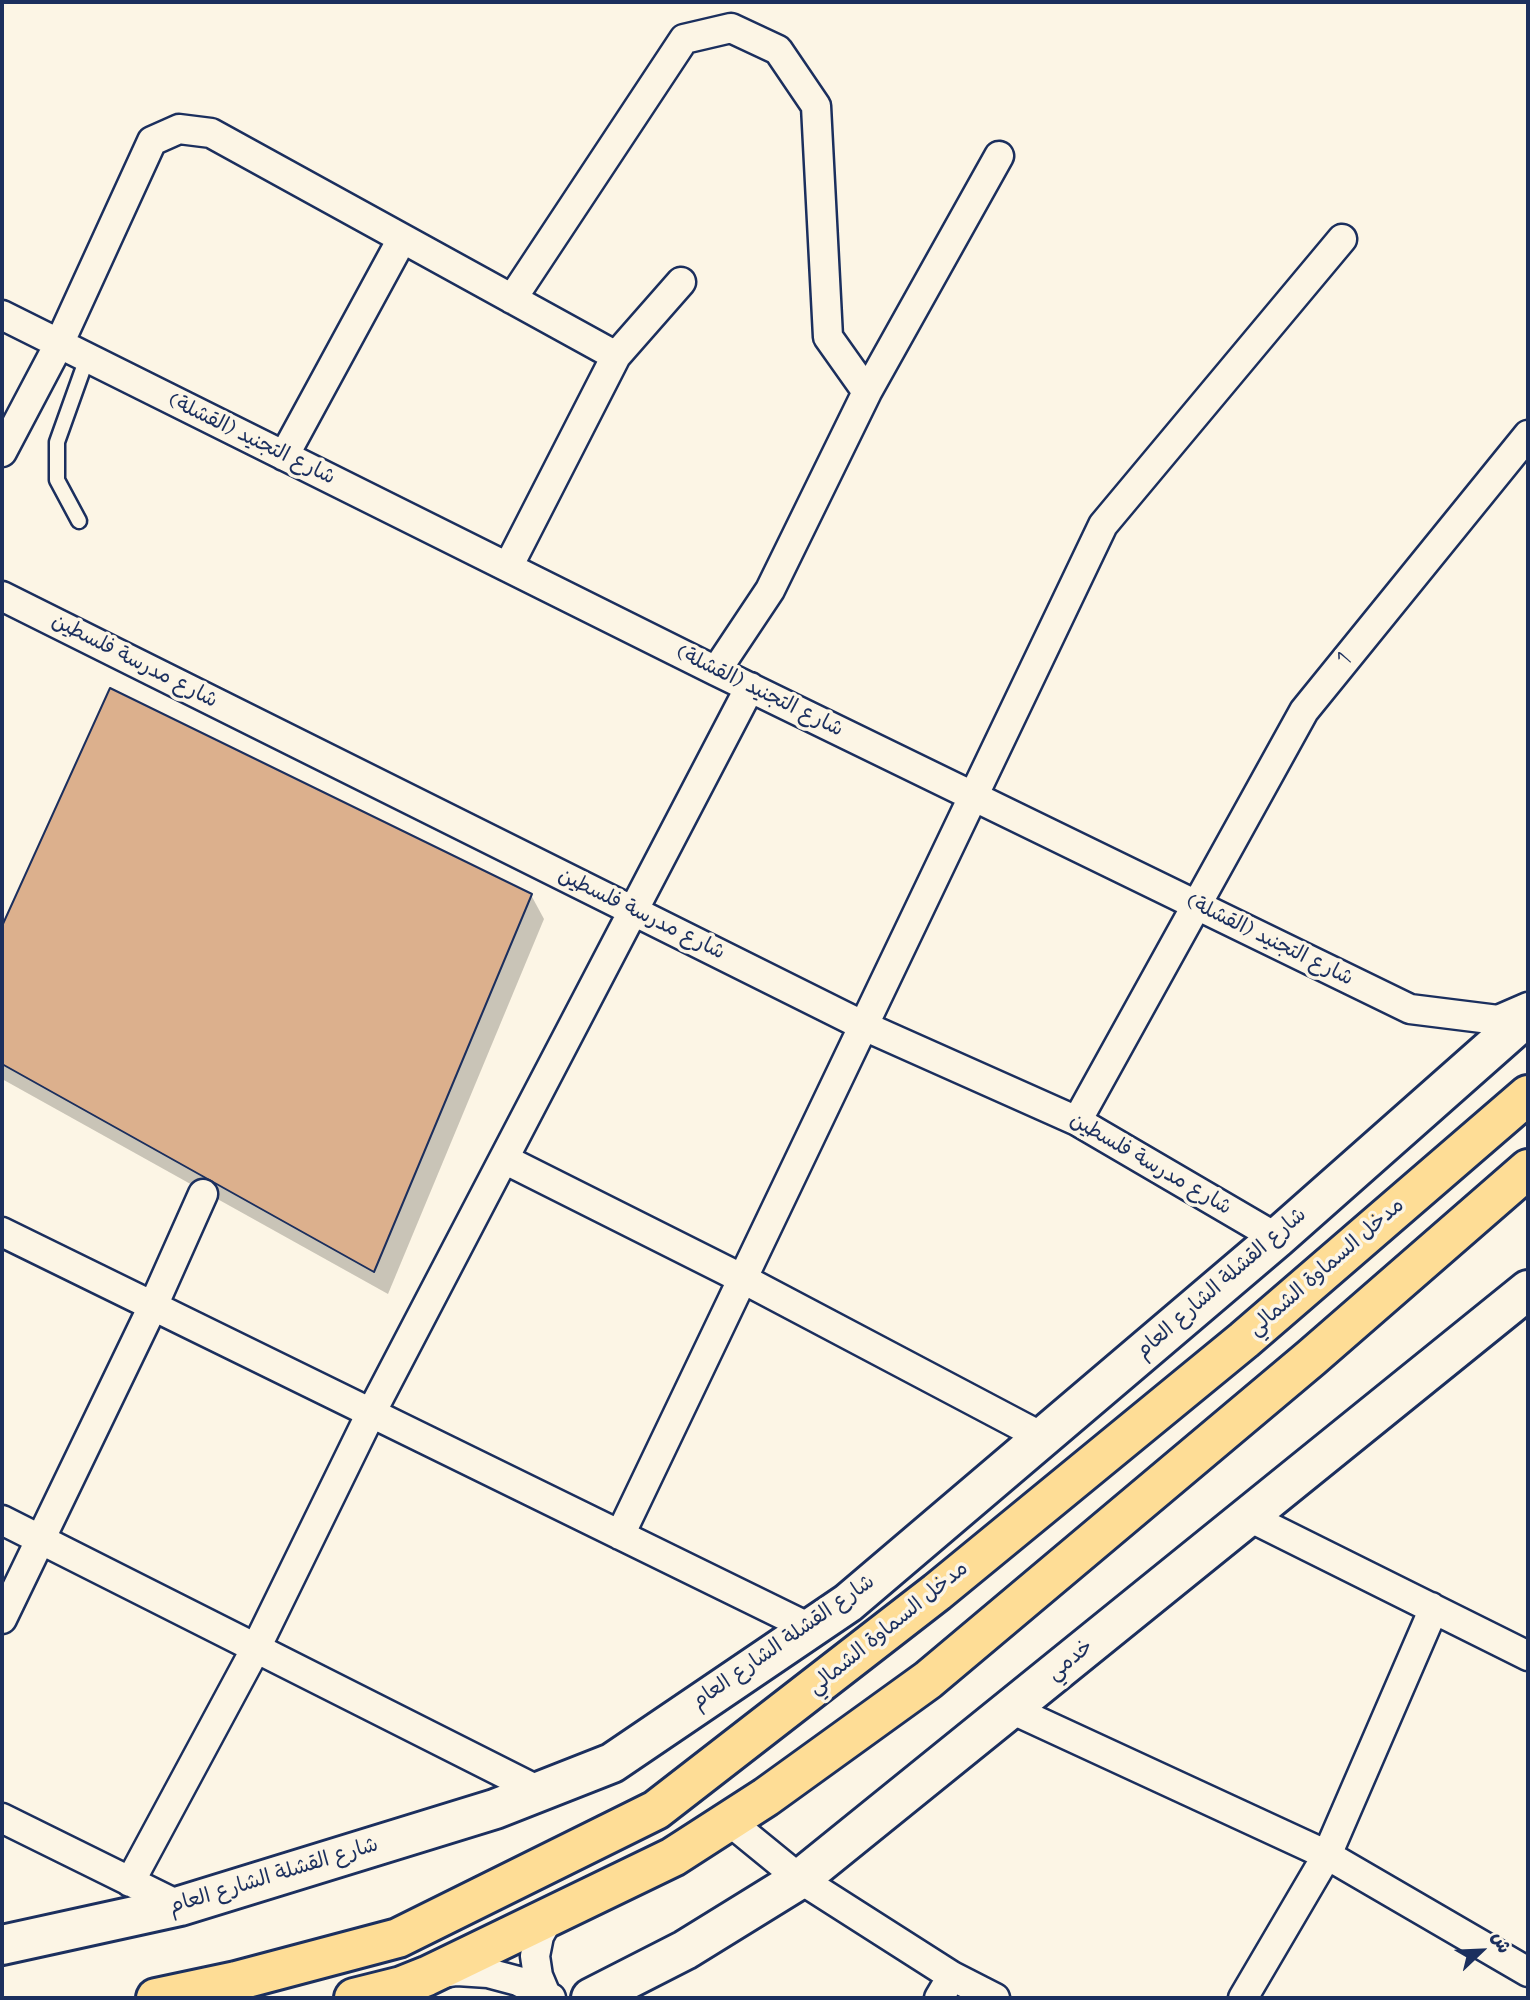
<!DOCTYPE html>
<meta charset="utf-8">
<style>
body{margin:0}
#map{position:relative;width:1530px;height:2000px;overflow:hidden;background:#fcf5e5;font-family:Mynerve,"Playpen Sans Arabic",sans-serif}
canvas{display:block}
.frame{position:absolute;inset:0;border:4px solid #1b2f5e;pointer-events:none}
.north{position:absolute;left:1446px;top:1916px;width:70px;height:70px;-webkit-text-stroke:5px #fcf5e5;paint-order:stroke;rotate:67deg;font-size:19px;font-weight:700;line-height:28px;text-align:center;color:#1b2f5e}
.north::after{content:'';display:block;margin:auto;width:24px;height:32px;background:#1b2f5e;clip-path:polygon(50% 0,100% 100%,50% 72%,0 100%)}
</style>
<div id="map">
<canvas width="1530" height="2000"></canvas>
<div class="frame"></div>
<div class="north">ش</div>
</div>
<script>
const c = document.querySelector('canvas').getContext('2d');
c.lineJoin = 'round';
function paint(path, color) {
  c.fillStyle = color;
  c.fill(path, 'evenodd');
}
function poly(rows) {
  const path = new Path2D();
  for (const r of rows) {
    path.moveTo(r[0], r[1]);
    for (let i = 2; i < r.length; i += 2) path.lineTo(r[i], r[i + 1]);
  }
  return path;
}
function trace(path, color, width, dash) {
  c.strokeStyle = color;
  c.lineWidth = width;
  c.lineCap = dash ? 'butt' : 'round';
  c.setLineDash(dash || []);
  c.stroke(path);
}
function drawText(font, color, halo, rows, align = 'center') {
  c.font = font + ' Mynerve,"Playpen Sans Arabic",sans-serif';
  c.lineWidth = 7;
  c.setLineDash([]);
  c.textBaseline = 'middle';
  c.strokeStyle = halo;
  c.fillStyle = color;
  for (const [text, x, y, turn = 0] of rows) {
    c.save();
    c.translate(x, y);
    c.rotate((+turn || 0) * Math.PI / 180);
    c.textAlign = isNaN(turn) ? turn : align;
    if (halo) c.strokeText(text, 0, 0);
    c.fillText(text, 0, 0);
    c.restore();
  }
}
const shadow = poly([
 [111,691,531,895,544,919,388,1294,2,1079,2,930]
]);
const building = poly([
 [110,688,532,894,374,1272,2,1064,2,926,110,688]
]);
const lane = poly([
 [79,521,57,480,57,442,87,358]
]);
const street = poly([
 [512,299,684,39,731,28,778,50,816,106,828,337,867,392,770,590,716,671],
 [2,315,716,671,1410,1009,1498,1020,1528,1007],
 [867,392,999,156],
 [2,452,59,344,152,141,179,129,211,133,616,356],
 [284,456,402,239],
 [508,567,616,356,681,282],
 [2,596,864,1026,1077,1121,1277,1238],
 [1077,1121,1304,711,1528,435],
 [504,1159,743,1279,1042,1437],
 [2,1232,810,1628],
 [1249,1517,1528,1656],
 [2,1520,541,1792],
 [620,1535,1103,525,1342,239],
 [2,1619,153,1306,203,1194],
 [1011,1709,1327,1855,1528,1972],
 [2,1818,180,1906],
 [729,1821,800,1879,952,1976,995,1998],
 [130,1882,256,1648,371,1413,750,687],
 [443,1973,457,1971,488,1973,518,1981,551,1998],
 [546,1995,538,1976,535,1956,539,1936,549,1918],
 [939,1998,952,1976],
 [1243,1998,1327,1855,1431,1615,1431,1607]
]);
const secondary = poly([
 [2,1945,180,1906,495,1809,612,1763,848,1603,1277,1238,1528,1016],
 [591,1998,685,1950,800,1879,1528,1290]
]);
const highway = poly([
 [156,1998,236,1981,398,1938,656,1810,937,1592,1244,1340,1528,1095],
 [354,1998,402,1986,427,1976,673,1857,766,1797,928,1680,1311,1358,1528,1169]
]);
const streetNames = [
 ["شارع التجنيد (القشلة)",251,440,26],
 ["1",1345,660,-51],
 ["شارع مدرسة فلسطين",134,662,27],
 ["شارع التجنيد (القشلة)",759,692,26],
 ["شارع مدرسة فلسطين",641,915,26],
 ["شارع التجنيد (القشلة)",1269,941,26],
 ["شارع مدرسة فلسطين",1150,1165,30],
 ["مدخل السماوة الشمالي",1327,1268,-41],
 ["شارع القشلة الشارع العام",1222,1284,-41],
 ["مدخل السماوة الشمالي",889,1629,-39],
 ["شارع القشلة الشارع العام",784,1643,-35],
 ["خدمي",1071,1661,-39],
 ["شارع القشلة الشارع العام",274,1877,-17]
];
paint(shadow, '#0003');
paint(building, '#dcb08d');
trace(building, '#1b2f5e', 2);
trace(lane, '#1b2f5e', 19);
trace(street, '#1b2f5e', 33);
trace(secondary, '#1b2f5e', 44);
trace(highway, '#1b2f5e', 44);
trace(lane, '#fcf5e5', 14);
trace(street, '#fcf5e5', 28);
trace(secondary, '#fcf5e5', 38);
trace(highway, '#fedd96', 38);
drawText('21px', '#1b2f5e', '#fcf5e5', streetNames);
</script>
